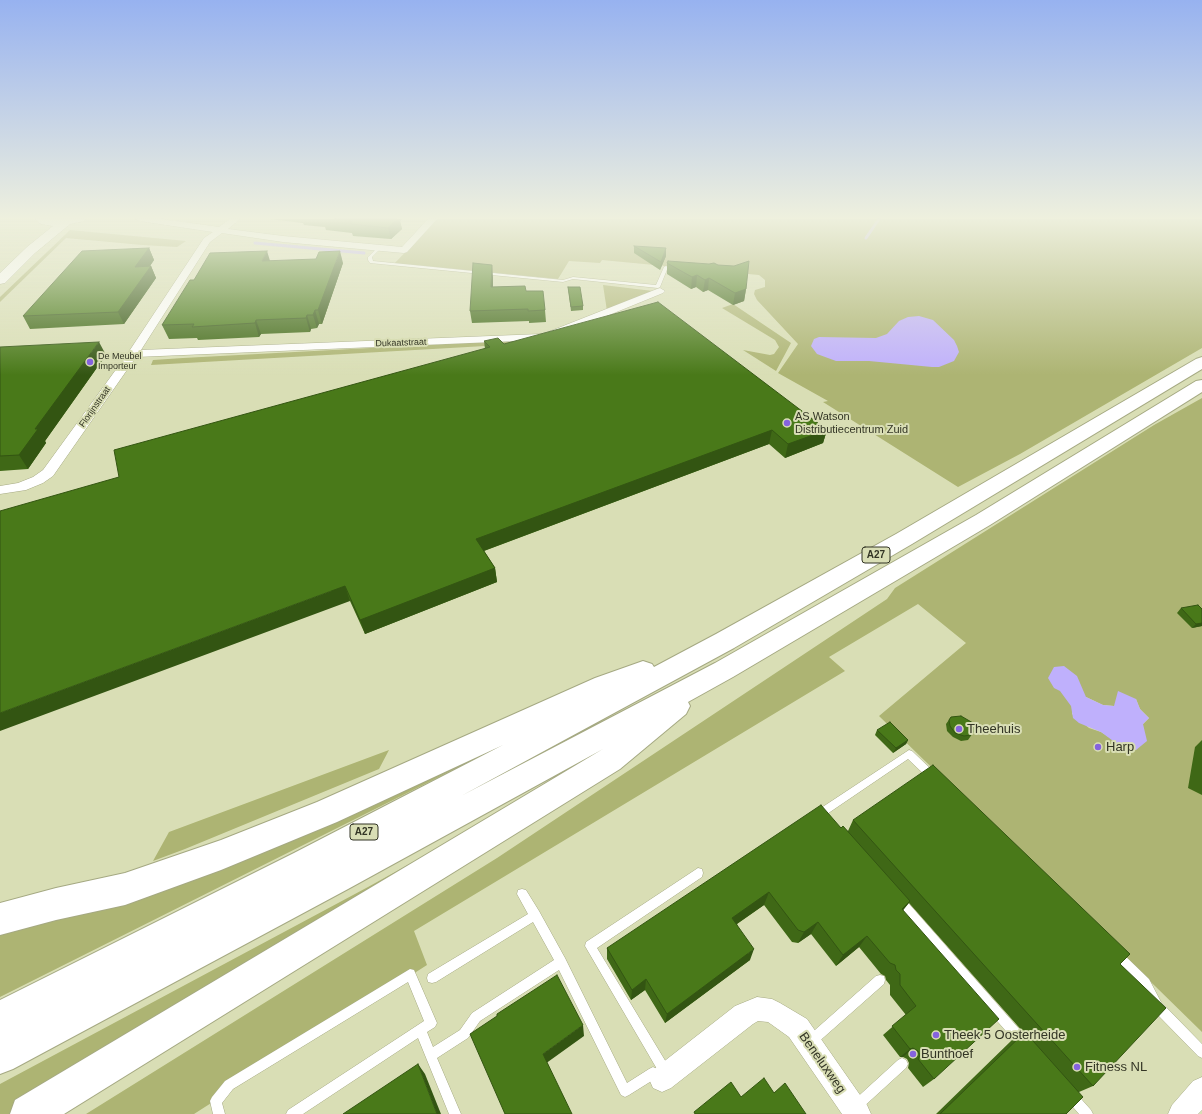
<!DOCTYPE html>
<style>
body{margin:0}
canvas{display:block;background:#d9deb5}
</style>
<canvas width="1202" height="1114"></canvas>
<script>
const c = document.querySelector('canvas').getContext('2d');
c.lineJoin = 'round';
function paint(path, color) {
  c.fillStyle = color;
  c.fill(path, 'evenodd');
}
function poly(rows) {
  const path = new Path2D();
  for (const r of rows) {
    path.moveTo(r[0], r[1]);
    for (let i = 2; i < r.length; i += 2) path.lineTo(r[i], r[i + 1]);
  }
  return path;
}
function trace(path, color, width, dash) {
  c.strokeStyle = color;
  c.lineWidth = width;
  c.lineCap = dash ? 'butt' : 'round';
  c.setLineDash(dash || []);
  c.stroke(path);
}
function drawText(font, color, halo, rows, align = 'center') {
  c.font = font + ' Arial,sans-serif';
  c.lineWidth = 4;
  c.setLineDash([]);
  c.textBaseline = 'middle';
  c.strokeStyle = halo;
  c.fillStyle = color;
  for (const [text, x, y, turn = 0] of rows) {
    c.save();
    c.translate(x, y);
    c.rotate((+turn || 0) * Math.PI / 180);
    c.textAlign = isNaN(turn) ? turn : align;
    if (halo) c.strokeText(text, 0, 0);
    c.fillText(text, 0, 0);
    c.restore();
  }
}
const green = poly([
 [437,219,1202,219,1202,348,1020,454,958,487,823,402,828,401,778,373,798,344,757,300,754,294,755,290,765,287,765,280,759,275,602,260,600,263,569,261,558,279,405,264,403,266,393,265],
 [70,230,186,241,177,247,142,245,66,238,0,302,0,297],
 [603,285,653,291,648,294,607,311],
 [733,304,791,343,776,371,743,350,770,355,774,354,779,347,775,340,722,308],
 [557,338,538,343,151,365,153,360,183,358],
 [1202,398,1202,1032,879,716,966,643,918,604,829,657,845,671,414,931,427,965,194,1114,86,1114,497,858,887,599,895,588,1154,425],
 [1086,697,1103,705,1114,706,1136,699,1140,709,1149,718,1143,724,1112,739,1101,732,1089,728,1072,714,1072,709],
 [536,724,455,769,0,997,0,935,44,922],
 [389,750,379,769,185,849,153,861,169,832],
 [496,816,98,1062,10,1114,0,1114,0,1084,368,887]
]);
const water = poly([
 [919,316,933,320,954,340,957,346,959,352,954,361,939,367,932,367,869,361,836,361,817,354,811,346,814,339,819,337,876,338,887,334,899,321,908,317],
 [1064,666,1077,676,1086,697,1103,705,1114,706,1118,691,1136,699,1140,709,1149,718,1143,724,1147,741,1136,750,1124,749,1101,732,1079,723,1073,718,1071,706,1060,691,1054,688,1048,678,1054,667]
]);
const stream = poly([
 [866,238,879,219],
 [255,243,364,253]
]);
const lane = poly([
 [378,247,381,248,372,257,373,261,563,280,573,277,656,285,664,267,666,266,668,267,660,287,658,288,573,279,563,282,370,263,368,260,368,257,378,247],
 [909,750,912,751,935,773,937,776,935,779,932,780,929,779,908,759,827,814,828,816,826,819,823,820,820,819,816,813,818,810,909,750],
 [698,868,702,869,703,873,702,877,597,948,669,1067,671,1071,669,1075,665,1077,663,1081,659,1083,653,1080,629,1095,625,1097,621,1095,559,970,480,1021,468,1038,437,1058,461,1114,449,1114,418,1038,303,1114,286,1114,288,1110,424,1021,408,982,233,1089,222,1103,225,1114,213,1114,210,1101,212,1097,225,1081,410,969,414,970,437,1023,435,1027,427,1032,433,1047,460,1030,472,1013,554,960,533,922,436,982,432,983,428,982,427,978,428,974,528,914,517,894,518,890,522,889,526,890,539,911,565,958,627,1083,649,1069,653,1067,657,1069,585,946,586,942,698,868],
 [899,896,903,897,1028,1039,1030,1043,1028,1047,1024,1049,1020,1047,895,905,894,901,895,897,899,896],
 [1116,950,1120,951,1149,979,1161,1002,1202,1044,1202,1058,1198,1056,1153,1010,1141,987,1112,959,1111,955,1112,951,1116,950],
 [880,975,884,976,885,980,884,984,815,1045,811,1047,807,1045,805,1041,807,1037,876,976,880,975],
 [902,1058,906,1060,908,1064,906,1068,860,1110,856,1112,852,1110,850,1106,852,1102,898,1060,902,1058],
 [1071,1090,1075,1092,1091,1110,1093,1114,1079,1114,1067,1100,1065,1096,1067,1092,1071,1090]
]);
const street = poly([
 [136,219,161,219,219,227,230,219,240,219,228,229,283,236,402,247,428,219,437,219,407,252,404,253,283,242,222,233,210,242,141,350,541,334,548,332,657,289,660,288,665,291,663,293,555,337,541,340,136,357,53,476,43,483,26,490,0,494,0,486,18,483,33,477,43,470,128,353,204,238,213,232,140,221,136,219],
 [757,997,772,999,780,1003,807,1019,867,1105,871,1114,842,1114,789,1037,768,1022,758,1021,753,1024,671,1088,662,1092,653,1088,649,1079,653,1070,735,1006,757,997],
 [1202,1077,1202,1110,1198,1114,1168,1114,1172,1105,1193,1081,1202,1077]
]);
const secondary = poly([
 [35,219,85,219,84,221,70,224,35,253,5,283,0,284,0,273,27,247,53,226,41,224,35,219]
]);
const highway = poly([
 [1202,357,1202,369,912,544,734,648,461,796,715,663,976,515,1196,381,1202,380,1202,392,990,525,733,677,688,702,690,706,686,714,620,769,64,1114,10,1114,15,1100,603,749,348,889,13,1069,0,1074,0,1000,294,853,503,745,337,822,221,870,125,905,56,920,0,935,0,903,56,888,125,873,221,840,317,802,595,678,643,661,652,664,654,667,716,634,896,534,1196,359,1202,357]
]);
const wall = poly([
 [269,219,402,219,400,221,402,229,391,239,353,236,352,233,326,230,325,227,304,225,303,223],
 [634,246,666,256,660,270,634,253],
 [149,248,154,260,150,266,151,266,156,278,124,324,30,329,23,316],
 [270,261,343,263,322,324,319,324,317,328,311,329,310,332,261,334,259,337,198,340,197,338,169,339,162,325,194,280],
 [667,263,746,289,744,301,733,305,708,290,703,292,696,287,691,289,667,274],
 [493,277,493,287,526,291,545,310,546,322,529,323,529,321,472,323,470,311],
 [568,287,583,306,583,310,571,311],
 [484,341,504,344,827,430,823,443,785,458,769,444,484,551,495,568,497,582,365,634,350,601,119,477,485,349],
 [0,347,106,355,45,441,46,443,28,469,0,471],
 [1181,608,1202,609,1202,626,1192,628,1177,613],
 [951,717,975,730,968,740,961,741,953,737,947,731,946,724],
 [877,730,908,740,906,744,893,753,875,735],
 [1202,740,1202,795,1188,788,1195,747],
 [853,820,1120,964,1093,1086,1079,1092,1066,1114,936,1114,1012,1040,1024,1033,909,903,903,910,934,1079,923,1087,908,1068,909,1063,907,1059,903,1057,900,1057,883,1035,906,1015,890,995,890,985,886,980,885,976,881,974,859,947,836,966,811,934,798,943,792,942,764,905,737,924,750,960,665,1023,645,990,631,1000,607,959,607,948,841,828,848,831]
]);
const shadedWall = poly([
 [391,219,402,219,400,221,402,229,391,239,388,228],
 [149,248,154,260,141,279,135,267],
 [666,248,666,256,660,270,661,262],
 [267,251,271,264,262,261],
 [340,251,343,263,322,324,318,310],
 [492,265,493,277,493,299,491,287],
 [151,266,156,278,124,324,118,312],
 [697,275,696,287,691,289,692,277],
 [709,278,708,290,703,292,705,280],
 [746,289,744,301,733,305,735,293],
 [315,310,319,324,317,328,313,315],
 [307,315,311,329,310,332,306,318],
 [256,320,261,334,259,337,255,323],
 [99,342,106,355,45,441,46,443,28,469,19,455,35,429],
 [772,430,769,444,478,553,476,539],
 [827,430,823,443,785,458,788,444],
 [495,568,497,582,365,634,360,620],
 [345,586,350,601,0,731,0,713],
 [1202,623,1202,626,1192,628,1196,624],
 [908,740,906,744,893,753,896,748],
 [769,892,764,905,728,930,732,918],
 [910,901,901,913,902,909],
 [818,922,811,934,798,943,804,932],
 [867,936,859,947,836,966,843,955],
 [754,949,750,960,665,1023,667,1014],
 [646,979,645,990,631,1000,632,990],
 [583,1025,584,1036,545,1064,543,1054],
 [913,1048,903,1057,900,1057,910,1049],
 [418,1064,425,1074,441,1114,437,1114]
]);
const building = poly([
 [335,219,397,219,388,228,351,224,351,221,335,219],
 [634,246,666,248,661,262,634,246],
 [149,248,135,267,151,266,118,312,23,316,82,251,149,248],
 [267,251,262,261,316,259,319,252,340,251,318,310,315,310,313,315,307,315,306,318,256,320,255,323,192,327,194,324,162,325,190,280,194,280,210,253,267,251],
 [668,261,709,264,714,263,718,265,734,266,749,261,746,289,735,293,709,278,705,280,697,275,692,277,667,263,668,261],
 [473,263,492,265,491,287,525,286,526,291,543,291,545,310,528,311,528,309,470,311,473,263],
 [568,287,580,287,583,306,571,307,568,287],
 [658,302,827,430,788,444,772,430,476,539,495,568,360,620,345,586,0,713,0,511,119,477,114,450,490,347,484,341,498,338,504,344,658,302],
 [99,342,35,429,38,429,19,455,0,456,0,347,99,342],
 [1198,605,1202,609,1202,623,1196,624,1181,608,1198,605],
 [961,716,973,723,975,730,971,735,964,736,955,733,950,726,949,720,951,717,961,716],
 [890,722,908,740,896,748,877,730,890,722],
 [933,765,1130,954,1120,964,1166,1008,1093,1086,853,820,933,765],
 [821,805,841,828,843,826,910,901,902,909,999,1019,934,1079,918,1059,920,1055,918,1051,913,1048,910,1049,892,1026,916,1006,900,985,900,974,896,970,895,965,890,963,867,936,843,955,818,922,804,932,798,930,769,892,732,918,754,949,667,1014,646,979,632,990,607,948,821,805],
 [557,975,583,1025,543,1054,572,1114,505,1114,470,1034,497,1016,497,1014,557,975],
 [1025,1032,1083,1097,1066,1114,940,1114,1025,1032],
 [418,1064,437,1114,343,1114,418,1064],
 [764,1078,774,1093,785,1083,806,1114,695,1114,694,1112,731,1082,741,1097,764,1078]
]);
const markers = [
 [90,362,4,"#8563de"],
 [787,423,4,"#8563de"],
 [959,729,4,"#8563de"],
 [1098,747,4,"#8563de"],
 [936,1035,4,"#8563de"],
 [913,1054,4,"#8563de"],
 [1077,1067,4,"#8563de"]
];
const farStreetnames = [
 ["Dukaatstraat",401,343,-2],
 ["Florijnstraat",95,407,-55]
];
const farPoinames = [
 ["De Meubel",98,357],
 ["Importeur",98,367]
];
const shields = [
 [876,555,28],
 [364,832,28]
];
const shieldNames = [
 ["A27",876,555],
 ["A27",364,832]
];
const poiNames = [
 ["AS Watson",795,417],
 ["Distributiecentrum Zuid",795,430]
];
const nearPoinames = [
 ["Theehuis",967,729],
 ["Harp",1106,747],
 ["Theek 5 Oosterheide",944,1035],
 ["Bunthoef",921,1054],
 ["Fitness NL",1085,1067]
];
const nearStreetnames = [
 ["Beneluxweg",822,1063,55]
];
paint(green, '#adb473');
paint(water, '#bfb0fc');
trace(stream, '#bfb0fc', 3);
trace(lane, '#a5a982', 1);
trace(street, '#a5a982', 1);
trace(secondary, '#a5a982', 1);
trace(highway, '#a5a982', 2);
paint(lane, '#fff');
paint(street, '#fff');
paint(secondary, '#fff');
paint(highway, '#fff');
paint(wall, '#3f6816');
paint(shadedWall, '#335512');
paint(building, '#497919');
trace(building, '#335512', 1);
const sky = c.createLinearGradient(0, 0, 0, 375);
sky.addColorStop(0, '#97b2f0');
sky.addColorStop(0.58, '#eef0de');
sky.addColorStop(1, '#eef0de00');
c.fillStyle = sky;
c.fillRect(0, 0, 1202, 375);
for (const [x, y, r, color] of markers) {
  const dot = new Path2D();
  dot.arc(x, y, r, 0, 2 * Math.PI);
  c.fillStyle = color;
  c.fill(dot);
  trace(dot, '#d9deb5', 1.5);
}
drawText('9px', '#333525', '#d9deb5', farStreetnames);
drawText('9px', '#333525', '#d9deb5', farPoinames, 'left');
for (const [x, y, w] of shields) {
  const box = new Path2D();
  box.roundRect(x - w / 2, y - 8, w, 16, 3);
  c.fillStyle = '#d9deb5';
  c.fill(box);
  trace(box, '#333525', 1);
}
drawText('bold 10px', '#333525', null, shieldNames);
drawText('11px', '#333525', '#d9deb5', poiNames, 'left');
drawText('13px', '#333525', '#d9deb5', nearPoinames, 'left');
drawText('13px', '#333525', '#d9deb5', nearStreetnames);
</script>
